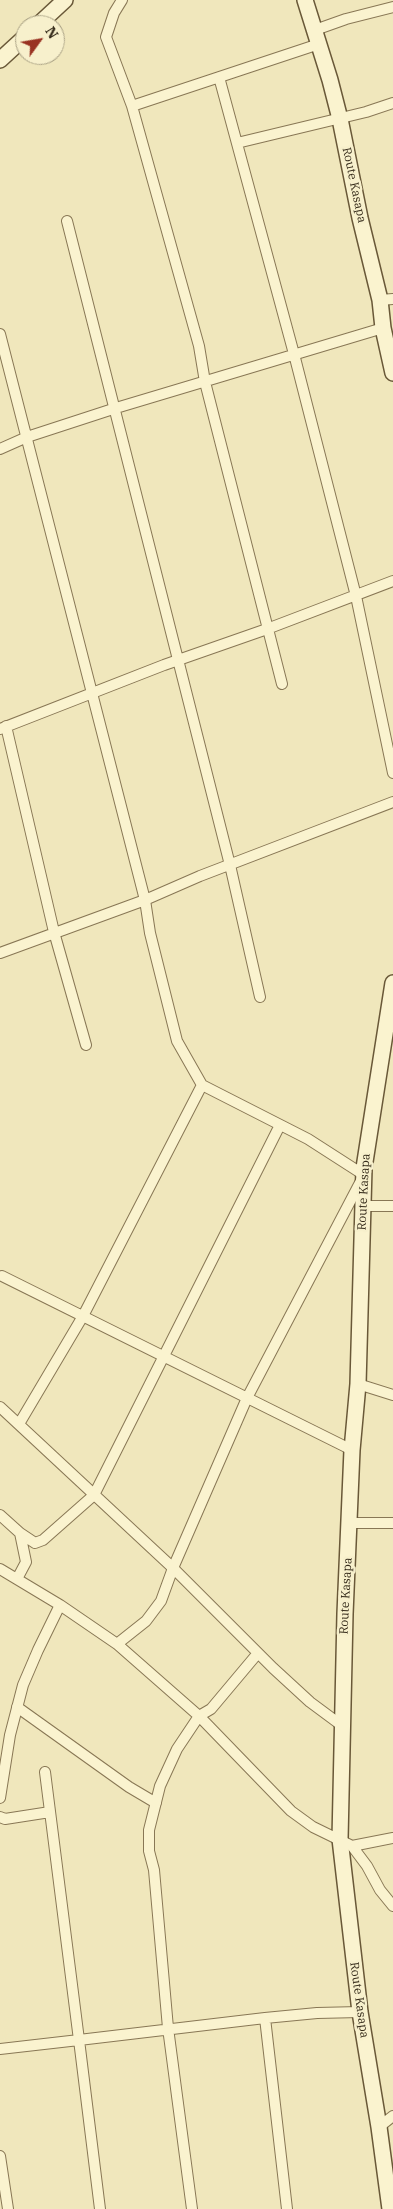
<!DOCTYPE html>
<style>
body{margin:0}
#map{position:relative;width:393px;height:2209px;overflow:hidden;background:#f0e7bc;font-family:"IBM Plex Serif",serif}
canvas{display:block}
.north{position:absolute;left:15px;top:15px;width:50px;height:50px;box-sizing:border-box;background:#f7f0cc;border:1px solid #aaa285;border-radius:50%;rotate:58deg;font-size:14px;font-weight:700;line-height:20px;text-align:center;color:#362c1b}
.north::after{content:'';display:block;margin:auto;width:18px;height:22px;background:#993222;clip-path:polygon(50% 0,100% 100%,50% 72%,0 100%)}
</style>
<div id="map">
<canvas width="393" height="2209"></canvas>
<div class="north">N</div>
</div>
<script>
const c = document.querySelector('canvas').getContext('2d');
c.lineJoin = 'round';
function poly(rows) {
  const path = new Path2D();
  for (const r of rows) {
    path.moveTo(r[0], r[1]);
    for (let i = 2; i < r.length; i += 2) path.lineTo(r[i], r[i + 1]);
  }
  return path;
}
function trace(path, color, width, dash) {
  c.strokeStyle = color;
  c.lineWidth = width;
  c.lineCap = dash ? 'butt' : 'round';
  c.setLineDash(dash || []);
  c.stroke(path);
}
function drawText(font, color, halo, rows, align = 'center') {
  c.font = font + ' "IBM Plex Serif",serif';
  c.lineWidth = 5;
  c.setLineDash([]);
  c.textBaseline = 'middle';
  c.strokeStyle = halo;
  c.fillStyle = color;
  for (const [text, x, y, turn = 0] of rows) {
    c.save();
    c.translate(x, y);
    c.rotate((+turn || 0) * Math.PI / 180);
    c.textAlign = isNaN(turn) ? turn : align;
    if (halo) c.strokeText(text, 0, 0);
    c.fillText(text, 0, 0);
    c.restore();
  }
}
const street = poly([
 [122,0,114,13,106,37,132,106,319,44],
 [315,30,346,19,393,7],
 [219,77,294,354,356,596,393,773],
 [132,106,199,346,205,382,282,684],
 [237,143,366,112,393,103],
 [67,221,230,865,260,997],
 [380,300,393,299],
 [0,334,145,900,150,933,177,1041,202,1085,308,1139,364,1175,247,1398,173,1568,161,1601,146,1621,117,1644],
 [0,449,27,437,116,408,383,328],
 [6,726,54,932,86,1045],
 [0,729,164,665,267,629,393,581],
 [0,953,145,900,200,876,393,802],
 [362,1206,393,1206],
 [2,1276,352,1450],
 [358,1384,393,1395],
 [0,1407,173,1568,273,1668,310,1702,341,1725],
 [19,1424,83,1316,202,1085],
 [0,1515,20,1533,26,1562,17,1579],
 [350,1523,393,1523],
 [20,1533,35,1543,43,1540,94,1495,280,1125],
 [0,1569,60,1605,117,1644,199,1716,291,1811,313,1827,352,1846,393,1838],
 [17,1707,129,1787,156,1803],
 [0,1798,10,1735,23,1685,38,1650,60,1605],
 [0,1817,5,1819,50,1812],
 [352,1846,367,1866,380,1890,393,1906],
 [265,2018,287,2209],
 [0,2049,79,2040,45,1772],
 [379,2127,393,2116],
 [0,2156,8,2209],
 [100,2209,79,2040,265,2018,317,2013,360,2012],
 [192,2209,168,2028,154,1870,149,1851,149,1830,160,1786,177,1749,199,1716,211,1709,258,1653]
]);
const secondary = poly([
 [305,0,330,80,340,119,360,218,380,300,383,328,393,373],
 [38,25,65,0],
 [0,60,25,37],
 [390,2209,379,2127,360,2012,340,1839,345,1614,352,1450,358,1384,364,1168,393,983]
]);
const streetNames = [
 ["Route Kasapa",354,185,78],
 ["Route Kasapa",364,1192,-87],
 ["Route Kasapa",346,1596,-87],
 ["Route Kasapa",359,2000,82]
];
trace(street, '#875', 12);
trace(secondary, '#695838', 18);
trace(street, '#faf3cf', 10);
trace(secondary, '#faf3cf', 15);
drawText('12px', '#362c1b', '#f7f0cc', streetNames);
</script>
